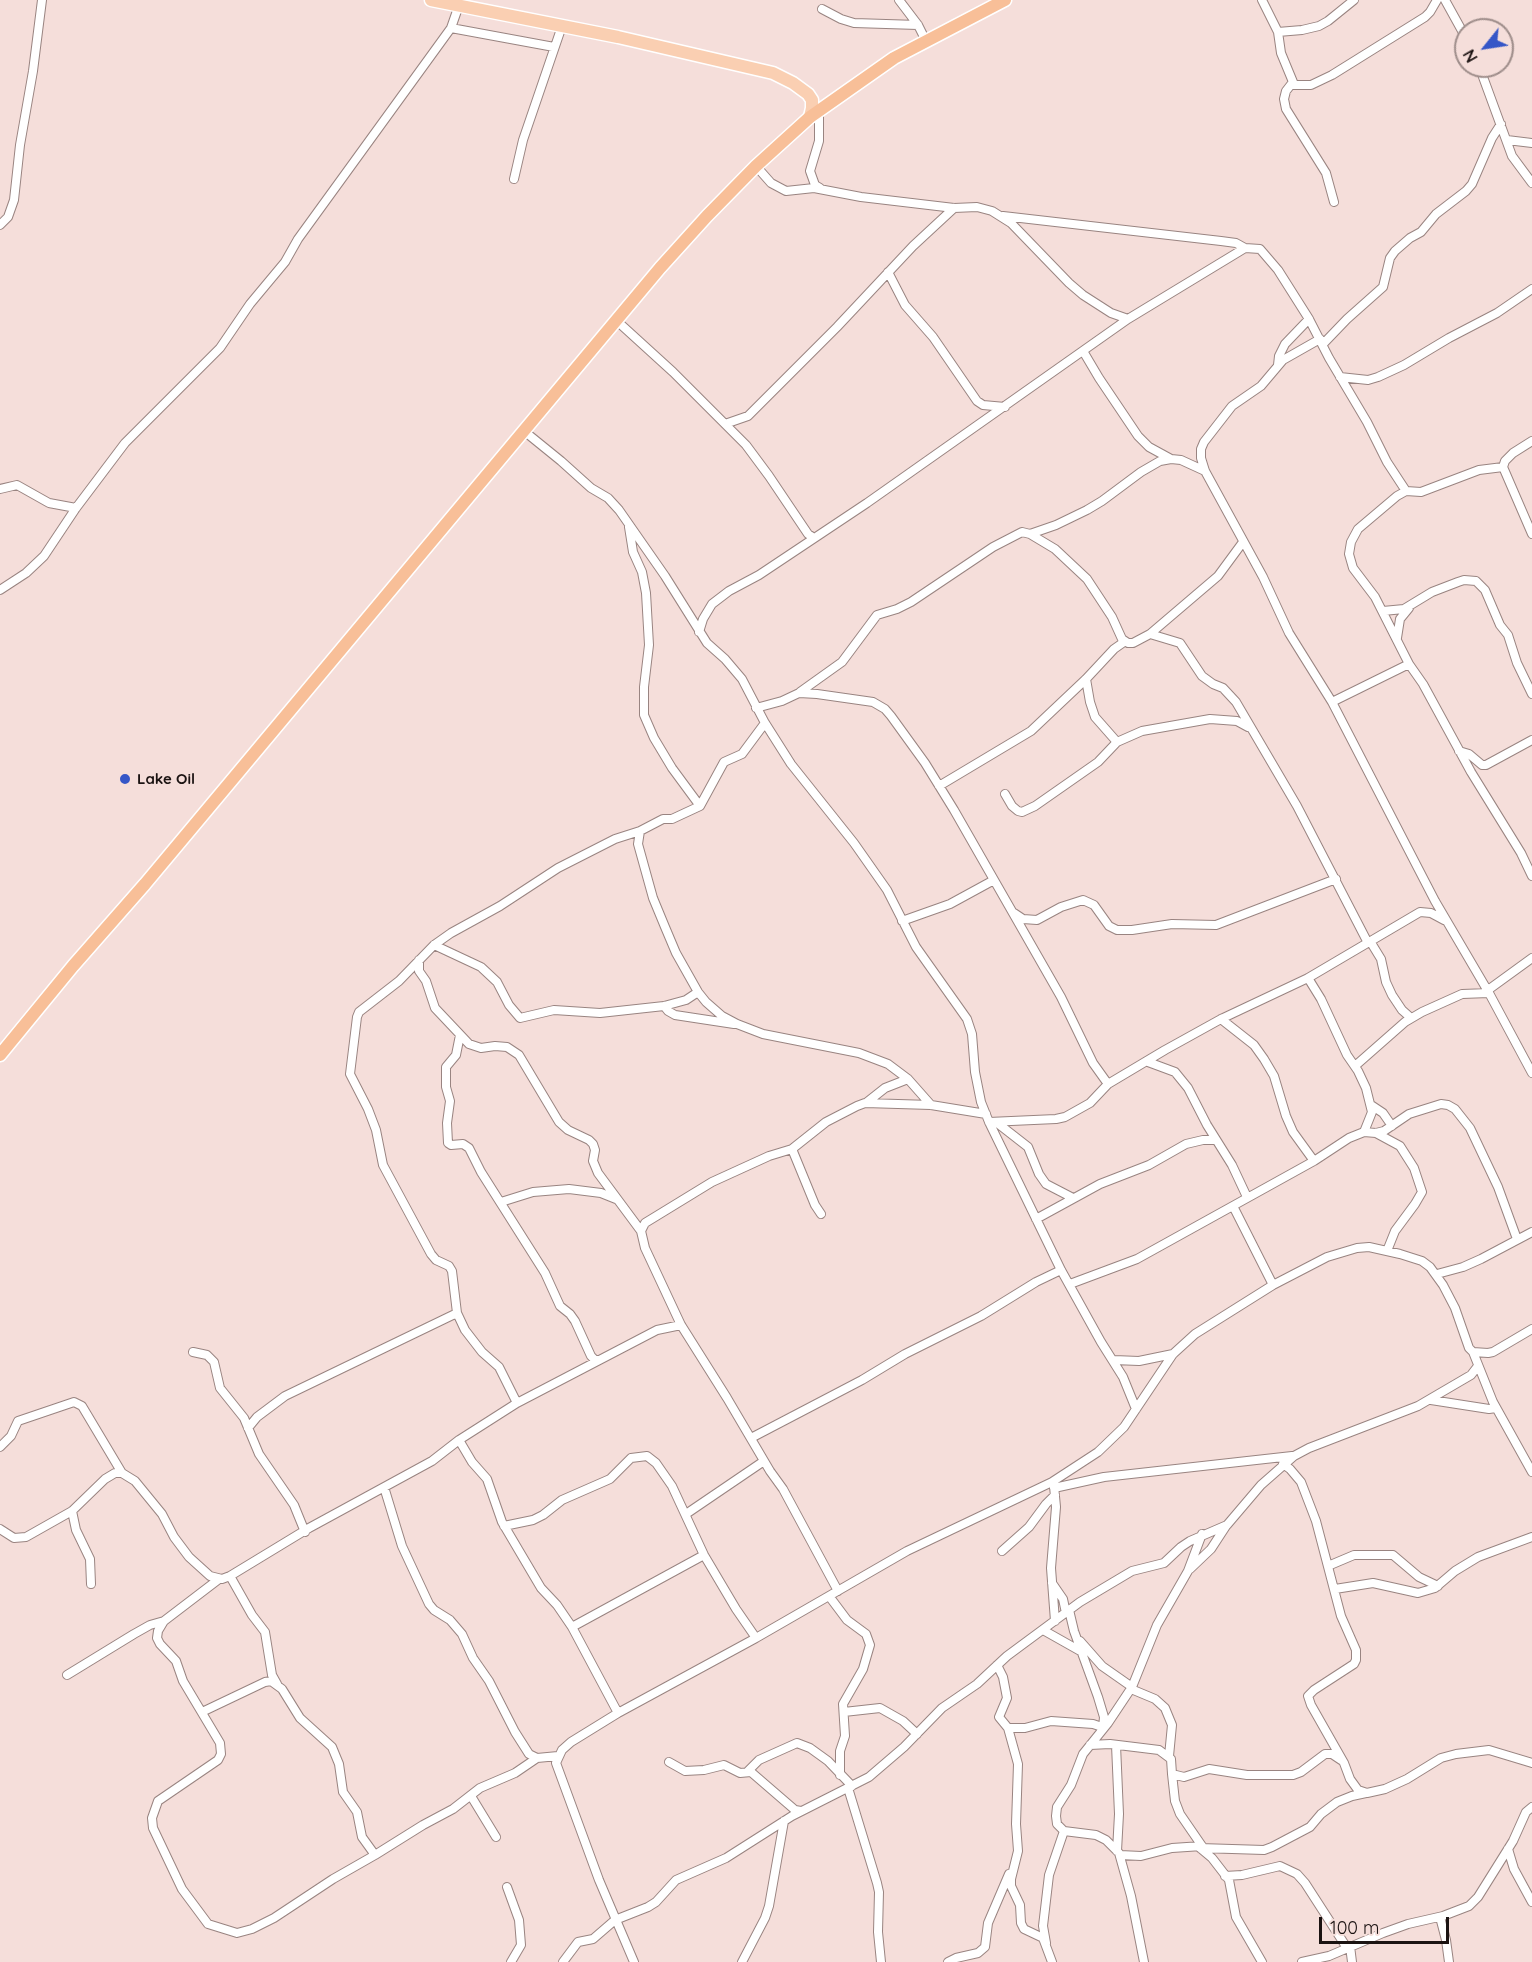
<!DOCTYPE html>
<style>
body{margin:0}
#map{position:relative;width:1532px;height:1962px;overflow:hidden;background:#f5deda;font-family:Quicksand,sans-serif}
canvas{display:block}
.north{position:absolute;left:1454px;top:18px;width:60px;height:60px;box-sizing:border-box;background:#f5deda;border:2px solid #9e8d8a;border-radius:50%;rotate:240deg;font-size:16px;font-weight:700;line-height:24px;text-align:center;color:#1b1312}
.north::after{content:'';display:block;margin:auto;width:21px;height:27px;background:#3556c7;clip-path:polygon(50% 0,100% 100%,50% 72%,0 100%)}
.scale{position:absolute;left:1319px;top:1917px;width:130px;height:27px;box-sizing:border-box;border:3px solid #1b1312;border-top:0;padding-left:8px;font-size:18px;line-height:21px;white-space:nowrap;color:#1b1312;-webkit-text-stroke:4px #f5deda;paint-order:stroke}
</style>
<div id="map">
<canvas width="1532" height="1962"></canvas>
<div class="north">N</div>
<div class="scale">100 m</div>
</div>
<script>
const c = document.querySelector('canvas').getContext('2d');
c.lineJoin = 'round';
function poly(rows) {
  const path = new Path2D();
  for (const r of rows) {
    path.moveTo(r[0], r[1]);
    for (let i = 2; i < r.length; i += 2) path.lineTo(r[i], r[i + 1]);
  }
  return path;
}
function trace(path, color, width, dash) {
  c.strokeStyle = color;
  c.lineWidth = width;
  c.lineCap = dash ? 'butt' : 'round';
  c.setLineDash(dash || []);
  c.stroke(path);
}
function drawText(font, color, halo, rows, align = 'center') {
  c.font = font + ' Quicksand,sans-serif';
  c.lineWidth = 4.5;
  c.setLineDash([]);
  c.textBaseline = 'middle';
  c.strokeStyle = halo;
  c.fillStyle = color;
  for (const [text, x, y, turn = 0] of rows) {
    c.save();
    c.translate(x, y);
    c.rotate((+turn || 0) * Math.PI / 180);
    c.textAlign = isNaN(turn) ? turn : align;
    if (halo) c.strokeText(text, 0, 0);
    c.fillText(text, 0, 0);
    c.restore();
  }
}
const minor = poly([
 [899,0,918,25,926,41],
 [1262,0,1278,32,1281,53,1293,82,1286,91,1284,99,1286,109,1326,173,1334,202],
 [1445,0,1466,38],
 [822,9,841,19,854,23,918,25],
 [451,28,554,47],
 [1278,32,1302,30,1319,26,1328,21,1354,0],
 [1479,66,1512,156,1532,183],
 [1292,85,1311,85,1332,75,1425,17,1430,12,1437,0],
 [819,111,819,141,810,171,815,185,820,188],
 [1507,140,1532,143],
 [756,166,771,183,786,191,814,188,861,197,954,208,977,207,992,211,1011,223,1069,283,1083,295,1111,313,1128,319],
 [514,179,523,140,562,26],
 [1003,216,1221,241,1236,243,1245,248],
 [0,225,8,217,14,200,20,145,33,71,42,0],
 [888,272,905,305,933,337,977,401,983,405,1005,407],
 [617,321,673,372,746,445,769,476,808,534,814,538],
 [1320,339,1283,360,1261,386,1232,406,1204,442,1201,449,1201,458,1205,471,1263,577,1289,633,1332,702,1435,901,1489,993,1532,1073],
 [1323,344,1347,319,1383,287,1390,258,1395,251,1410,238,1421,232,1436,214,1466,191,1472,184,1492,138,1501,124],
 [1083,351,1099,378,1138,436,1149,447,1171,459],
 [1278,365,1279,356,1285,344,1309,319],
 [1340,377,1368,380,1378,377,1404,365,1449,338,1497,313,1532,289],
 [725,424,748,416,837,327,913,246,954,208],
 [524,431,561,461,591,488,608,498,619,510,665,576,707,643,725,659,742,679,765,723,791,764,854,843,887,890,916,947,967,1019,972,1034,975,1072,981,1102,989,1122,1061,1270,1101,1342,1123,1377,1136,1409],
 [1532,441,1513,453,1505,461,1503,467,1532,534],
 [1503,467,1479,470,1421,492,1406,491,1397,496,1358,529,1351,542,1349,554,1353,568,1375,597,1409,664,1423,684,1471,772,1521,853,1532,876],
 [0,489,17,485,49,503,76,508],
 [629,527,633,552,642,572,646,593,649,645,644,687,644,715,654,738,672,768,700,806],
 [1030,534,1055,549,1087,579,1112,617,1122,639,1128,643,1133,643,1150,634,1218,576,1243,542],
 [0,590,26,573,44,556,76,508,125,443,220,348,250,304,285,262,298,239,451,28,459,5],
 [1383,611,1404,609,1432,592,1458,582,1464,580,1476,581,1485,590,1500,625,1508,635,1517,663,1532,694],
 [699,632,703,619,712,604,729,591,759,575,867,503,1128,319,1245,248,1260,249,1278,270,1309,319,1329,358,1367,422,1387,462,1406,491],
 [1150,634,1180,643,1202,676,1213,684,1223,688,1236,702,1297,806,1368,943],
 [1397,638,1400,619,1409,608],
 [1086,679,1090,702,1095,717,1117,742],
 [800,692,842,662,877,615,897,609,911,602,993,547,1022,532,1030,534,1056,525,1087,510,1102,501,1141,472,1160,461,1171,459,1181,460,1205,471],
 [1332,702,1409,664],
 [756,708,782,701,799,693,817,694,873,702,885,709,891,716,925,763,954,810,1061,997,1093,1063,1108,1084],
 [765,723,742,754,724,762,700,806,672,819,663,819,640,831,638,844,653,898,665,927,676,953,698,992,706,1002,722,1016,737,1024,763,1034,859,1053,888,1064,908,1079,931,1105],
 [1459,751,1469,754,1482,765,1486,765,1532,740],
 [939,786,1031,731,1086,679,1114,649,1124,642],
 [1005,794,1012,806,1018,811,1022,812,1035,806,1098,762,1117,742,1142,731,1210,719,1237,721,1248,727],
 [1014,913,1023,919,1037,920,1061,907,1083,900,1094,905,1109,926,1117,930,1132,930,1172,924,1216,925,1336,879],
 [902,921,950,904,994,880],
 [1370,941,1381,959,1386,982,1392,995,1402,1010,1411,1018],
 [434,945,481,967,497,982,509,1005,520,1018,554,1010,600,1013,664,1006,686,1000,698,992],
 [419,960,419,971,426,981,435,1008,469,1044,481,1048,495,1046,507,1047,519,1055,559,1122,568,1130,589,1140,593,1144,595,1150,593,1161,598,1173,641,1231],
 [1308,978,1321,999,1347,1055,1358,1071,1366,1088,1372,1112,1364,1132],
 [1488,990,1532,958],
 [664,1006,668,1011,675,1015,734,1024],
 [1221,1019,1254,1045,1264,1059,1274,1076,1286,1116,1293,1132,1314,1161],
 [460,1035,456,1055,446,1067,446,1087,450,1101,447,1123,448,1143,451,1145,463,1144,469,1148,481,1172,545,1273,560,1306,570,1314,575,1321,591,1356,595,1360,599,1360],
 [1148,1062,1175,1072,1188,1088,1207,1125,1232,1165,1247,1197],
 [1355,1066,1405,1022,1422,1012,1462,994,1489,993],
 [866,1103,885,1088,908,1079],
 [1371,1105,1383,1113,1392,1126],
 [989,1122,1056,1119,1065,1117,1090,1103,1108,1084,1165,1050,1221,1019,1308,978,1420,912,1431,913,1444,920],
 [996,1122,1028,1147,1039,1174,1046,1184,1073,1198],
 [1376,1133,1400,1146,1414,1168,1422,1192,1415,1204,1395,1231,1387,1251],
 [792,1149,815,1205,821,1214],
 [501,1202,533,1192,569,1189,601,1193,616,1199],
 [1233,1206,1273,1285],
 [1036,1219,1100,1184,1149,1165,1186,1144,1203,1140,1216,1140],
 [1437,1274,1463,1267,1481,1259,1532,1232],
 [1070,1284,1137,1259,1314,1161,1349,1138,1364,1132,1376,1133,1384,1131,1409,1114,1441,1104,1448,1105,1455,1109,1470,1128,1498,1187,1517,1239],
 [193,1352,207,1355,214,1362,220,1388,244,1418,259,1454,294,1505,305,1532],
 [1473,1352,1493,1402,1532,1472],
 [1114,1360,1139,1361,1173,1354],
 [1431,1400,1489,1409,1496,1408],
 [517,1403,499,1367,482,1352,465,1330,457,1313,452,1271,449,1266,436,1260,431,1254,383,1165,376,1130,368,1109,350,1074,357,1017,359,1012,399,981,434,945,451,933,500,906,558,868,615,839,640,831],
 [248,1428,257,1417,285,1396,457,1313],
 [751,1438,862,1380,905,1354,981,1316,1036,1282,1061,1270],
 [459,1440,472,1462,487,1479,502,1522,541,1588,557,1605,572,1627,618,1713],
 [0,1447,11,1436,18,1421,74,1402,82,1406,122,1473],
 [1283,1464,1290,1469,1301,1482,1316,1521,1341,1616,1356,1650,1356,1660,1354,1664,1314,1690,1308,1696,1311,1705,1344,1763,1350,1779,1358,1790,1367,1793,1385,1789,1407,1779,1441,1758,1456,1754,1489,1750,1532,1763],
 [1054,1486,1056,1507,1051,1568,1055,1621],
 [384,1487,402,1546,429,1604,434,1610,450,1620,462,1634,473,1658,489,1681,515,1732,529,1754,537,1758,558,1756],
 [1054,1488,1104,1477,1292,1456],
 [72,1511,76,1530,90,1559,91,1584],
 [686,1514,764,1461],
 [504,1526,533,1520,543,1515,562,1500,610,1479,631,1458,647,1456,656,1463,672,1486,704,1555,736,1609,756,1638],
 [0,1529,14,1538,26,1537,72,1511,105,1479,115,1473,122,1473,135,1481,162,1514,174,1537,189,1557,210,1576,222,1579,230,1576,309,1528,432,1461,459,1440,517,1403,657,1330,681,1325],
 [1002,1551,1029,1527,1046,1504,1055,1495],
 [1328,1566,1354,1555,1393,1555,1419,1577,1438,1586],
 [1190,1569,1211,1549,1226,1526],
 [230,1576,252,1615,265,1632,272,1675,277,1684],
 [219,1579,164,1621,158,1631,157,1638,160,1644,176,1661,183,1681,220,1743,221,1754,218,1760,158,1801,152,1818,153,1828,182,1889,208,1924,237,1933,252,1929,274,1918,333,1879,375,1855,423,1825,453,1809,480,1788,515,1773,537,1758],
 [1052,1583,1063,1599,1066,1613],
 [1335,1589,1373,1583,1418,1593,1435,1588,1455,1571,1478,1557,1532,1537],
 [838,1591,783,1489,770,1471,727,1398,681,1325,645,1248,641,1231,645,1223,712,1182,769,1156,792,1149,826,1122,857,1106,865,1103,931,1105,986,1114],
 [829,1596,847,1620,866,1634,870,1645,863,1669,843,1704,845,1736,840,1751,840,1775],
 [1069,1610,1074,1631,1098,1697,1104,1717,1103,1728],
 [572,1627,704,1555],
 [1043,1630,1082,1652],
 [1080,1641,1102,1666,1132,1687],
 [997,1665,1003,1677,1007,1698,999,1717,1008,1728,1018,1764,1016,1824,1018,1851,1011,1879,1011,1886,1020,1905,1021,1923,1024,1929,1043,1938,1052,1962],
 [67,1675,134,1634,150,1625,164,1621],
 [1131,1689,1155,1699,1165,1708,1172,1725,1169,1756],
 [202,1712,265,1682,271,1681,282,1689,300,1718,332,1747,339,1764,343,1792,357,1812,362,1837,375,1855],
 [844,1712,880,1708,903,1721,917,1734],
 [1008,1728,1025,1728,1051,1721,1093,1724,1102,1727],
 [1090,1745,1110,1744,1159,1750,1171,1759,1172,1774,1184,1777,1209,1769,1247,1775,1293,1775,1301,1772,1325,1754,1332,1754,1341,1760],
 [1116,1745,1119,1814,1117,1851],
 [669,1762,685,1771,704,1770,724,1765,740,1773,751,1772,795,1810,801,1811],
 [748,1771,759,1760,797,1743,810,1748,828,1761,852,1786],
 [1172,1774,1175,1801,1180,1814,1202,1846,1200,1848,1212,1858,1229,1880,1236,1917,1262,1962],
 [848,1788,877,1883,879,1892,878,1932,881,1962],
 [471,1796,496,1837],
 [1200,1848,1264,1850,1272,1847,1310,1827,1321,1814,1337,1802,1352,1796,1366,1793],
 [1508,1849,1514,1869,1532,1902],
 [1120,1855,1141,1856,1172,1848,1202,1846],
 [1225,1876,1242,1875,1280,1866,1297,1874,1305,1883,1347,1948],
 [507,1887,519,1920,521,1945,511,1962],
 [1440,1917,1446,1940,1449,1962],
 [1046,1943,1043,1926,1049,1875,1064,1831],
 [1350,1946,1352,1962],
 [563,1962,578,1942,593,1939,615,1920,648,1907,656,1902,676,1880,726,1858,792,1816,869,1777,904,1747,942,1708,977,1684,1007,1656,1080,1602,1132,1571,1164,1563,1181,1547,1190,1541,1227,1525,1261,1485,1294,1456,1309,1448,1418,1406,1471,1375,1478,1366],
 [634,1962,599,1880,556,1763,562,1750,571,1742,618,1713,756,1638,907,1551,1052,1482,1098,1452,1124,1427,1173,1354,1195,1334,1273,1285,1327,1257,1357,1248,1369,1247,1400,1254,1422,1261,1430,1267,1443,1285,1455,1308,1469,1348,1473,1352,1488,1353,1493,1352,1532,1329],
 [742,1962,765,1918,769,1906,784,1821],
 [948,1962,956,1958,978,1953,985,1947,988,1923,1009,1874],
 [1144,1962,1131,1896,1119,1853,1106,1840,1096,1835,1064,1831,1057,1824,1056,1816,1057,1807,1071,1785,1083,1754,1108,1723,1132,1687,1157,1625,1188,1571,1202,1534],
 [1302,1962,1329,1956,1383,1933,1408,1924,1443,1916,1469,1906,1478,1897,1513,1841,1526,1812,1532,1807]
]);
const primary = poly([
 [431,0,618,37,773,73,793,83,808,94,812,100,812,108,810,117]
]);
const trunk = poly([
 [0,1055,73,966,145,884,660,268,707,216,756,166,810,117,894,58,1005,0]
]);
const markers = [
 [125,779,6,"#3556c7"]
];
const poiNames = [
 ["Lake Oil",137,779]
];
trace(minor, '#998481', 10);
trace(primary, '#fff', 15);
trace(trunk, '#fff', 15);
trace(minor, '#fff', 8);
trace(primary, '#facfb2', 12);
trace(trunk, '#f8bf98', 12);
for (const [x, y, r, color] of markers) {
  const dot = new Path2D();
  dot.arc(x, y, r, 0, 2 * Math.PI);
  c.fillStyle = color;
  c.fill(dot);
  trace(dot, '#f5deda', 2);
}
drawText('bold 15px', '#1b1312', '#f5deda', poiNames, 'left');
</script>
